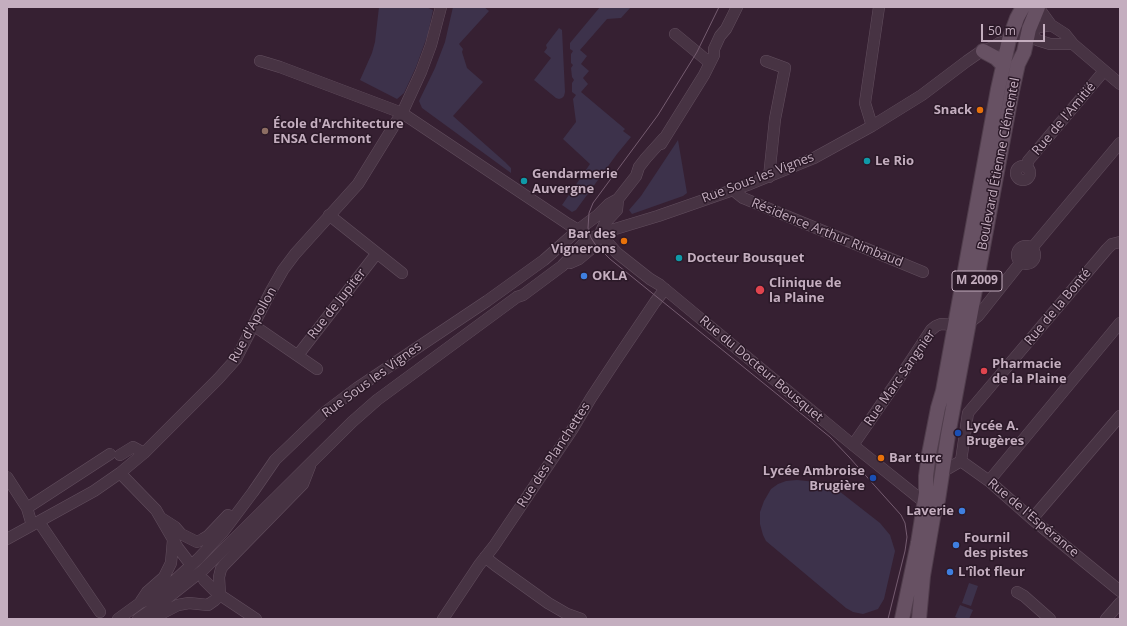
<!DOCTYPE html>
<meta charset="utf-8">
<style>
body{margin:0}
#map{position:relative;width:1127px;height:626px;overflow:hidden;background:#362032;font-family:"Open Sans",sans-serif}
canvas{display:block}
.frame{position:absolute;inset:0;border:8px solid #c4aebf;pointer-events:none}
.scale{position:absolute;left:981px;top:24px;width:64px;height:18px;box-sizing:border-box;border:2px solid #c4aebf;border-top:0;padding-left:5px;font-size:12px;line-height:14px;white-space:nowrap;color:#c4aebf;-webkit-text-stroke:3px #2b1928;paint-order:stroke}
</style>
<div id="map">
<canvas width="1127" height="626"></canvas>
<div class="frame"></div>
<div class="scale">50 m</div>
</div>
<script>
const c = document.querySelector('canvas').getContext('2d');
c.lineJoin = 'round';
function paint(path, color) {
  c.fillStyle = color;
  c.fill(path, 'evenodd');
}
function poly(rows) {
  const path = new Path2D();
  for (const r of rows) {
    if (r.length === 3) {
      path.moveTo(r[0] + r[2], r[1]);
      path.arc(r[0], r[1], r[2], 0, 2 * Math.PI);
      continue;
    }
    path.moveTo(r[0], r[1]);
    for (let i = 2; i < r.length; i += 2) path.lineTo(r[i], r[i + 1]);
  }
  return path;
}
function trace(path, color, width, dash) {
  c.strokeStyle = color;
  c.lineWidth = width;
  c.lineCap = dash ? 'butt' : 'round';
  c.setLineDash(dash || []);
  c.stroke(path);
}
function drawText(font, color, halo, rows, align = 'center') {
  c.font = font + ' "Open Sans",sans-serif';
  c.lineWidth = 3;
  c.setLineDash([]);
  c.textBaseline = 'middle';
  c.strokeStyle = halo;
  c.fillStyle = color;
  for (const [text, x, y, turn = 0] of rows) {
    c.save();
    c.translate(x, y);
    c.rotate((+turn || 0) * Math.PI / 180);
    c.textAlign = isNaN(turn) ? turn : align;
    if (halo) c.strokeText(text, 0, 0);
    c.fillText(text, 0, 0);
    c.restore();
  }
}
const green = poly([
 [379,7,426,7,433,10,428,34,416,67,404,93,397,99,360,80,372,53,375,42],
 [453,7,484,7,489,11,459,44,463,49,462,52,467,68,483,82,453,116,505,162,511,168,511,173,422,108,419,101,435,68,445,42],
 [600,7,631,7,621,18,607,19,580,50,587,56,581,64,589,71,583,78,588,84,581,92,625,129,623,131,631,137,617,154,576,210,572,212,562,205,590,164,563,139,576,122,573,99,576,95,572,92,572,83,574,80,572,77,571,68,573,65,571,63,571,54,573,51,570,49,570,43],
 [559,28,562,30,565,92,564,96,562,98,559,99,556,98,534,80,551,58,544,52,547,48,546,45],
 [678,140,687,193,683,196,632,214,629,210,641,196],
 [797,480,816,482,829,486,839,491,880,523,890,535,895,551,884,599,878,609,863,614,853,612,846,608,766,541,763,535,760,524,760,512,764,501,771,489,778,484,786,481],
 [969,583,978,586,971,606,962,603],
 [960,605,973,610,969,619,960,619,955,617]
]);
const minor = poly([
 [1024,7,1029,29,1037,40,1050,44,1073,44],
 [1038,7,1051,25,1065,34,1073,44,1120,84],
 [675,34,710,63],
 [260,61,280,67,402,113,568,224,578,230,584,231],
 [766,61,785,68,775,119,769,177],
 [872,126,865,103,879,7],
 [661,144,704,75,714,55,714,49,720,36,726,29,737,7],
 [1023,173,7],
 [1027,168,1028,161,1104,71],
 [733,190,743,198,923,272],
 [329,215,402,273],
 [600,234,617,253,650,279,660,285,853,445,929,506],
 [1026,255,9],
 [570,263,579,259,591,249,595,244,605,223,617,210,618,199],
 [969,323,978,316,1032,248,1120,143],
 [253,325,317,369],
 [298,355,377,253],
 [853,445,898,380,931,330,936,326,941,324,955,325],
 [120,455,133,447,144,453],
 [961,461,968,413,995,381,1107,249,1112,244,1120,242],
 [942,472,961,461,989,481,1032,519,1120,591],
 [120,473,156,510,178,548,188,561],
 [7,477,27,508,32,525],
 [989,481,1120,323],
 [27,508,110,454],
 [161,518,175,527,181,534,197,542,203,539,208,536,228,515],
 [1032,519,1120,416],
 [39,522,100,612],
 [7,539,94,491,120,473,144,453,218,379,236,359,271,291,283,270,295,254,358,184,403,111,421,72,431,45,441,7],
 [485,557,495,565,548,603,567,614,581,619],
 [204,580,214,590,220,595,256,619],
 [1017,592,1024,596,1050,619],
 [141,601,147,592,164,577,171,563,173,540],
 [118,619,140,603,151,598,174,581,198,559,223,532,253,492,275,460,324,413,357,388,487,301,544,260,578,230,598,215,609,204,618,199,636,176,639,167,646,158,664,138],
 [138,619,165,600,203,570,352,422,377,400,517,297,523,295,562,266,585,242,591,238,615,229,658,216,750,184,814,158,872,126,922,95,967,61,980,52,991,48,999,43,1009,40,1029,29,1051,25],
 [151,619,178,605,189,603,208,605,215,600,220,595,219,577,221,569,224,565,303,484,310,466],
 [443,619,479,565,494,546,572,430,591,398,616,360,655,302,665,289],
 [1106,619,1120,603]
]);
const major = poly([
 [983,51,996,58,1003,65],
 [902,619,918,543,926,493,926,476,929,454,938,408,943,391,998,89,1009,40,1017,18,1023,7],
 [919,619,923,576,934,512,938,500,948,435,1012,91,1018,64,1024,52,1029,29,1038,7]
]);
const tram = poly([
 [719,7,697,52,658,115,593,203,589,213,588,228,591,238,595,244,610,259,830,437,849,457,901,515,905,523,907,537,905,551,888,619]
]);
const markers = [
 [980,110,4,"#e8710a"],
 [265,131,4,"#8d6e63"],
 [867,161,4,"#0f9aa8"],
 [524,181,4,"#0f9aa8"],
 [624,241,4,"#e8710a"],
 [679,258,4,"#0f9aa8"],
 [584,276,4,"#3f7fe0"],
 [760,290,5,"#e0444e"],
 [984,371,4,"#e0444e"],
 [958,433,4,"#1a4fb4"],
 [881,458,4,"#e8710a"],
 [873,478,4,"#1a4fb4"],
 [962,511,4,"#3f7fe0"],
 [956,545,4,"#3f7fe0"],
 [950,572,4,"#3f7fe0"]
];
const shields = [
 [977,281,50]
];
const shieldNames = [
 ["M 2009",977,281]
];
const poiNames = [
 ["Snack",972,110,"right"],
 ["École d'Architecture",273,124],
 ["ENSA Clermont",273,139],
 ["Le Rio",875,161],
 ["Gendarmerie",532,174],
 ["Auvergne",532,189],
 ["Bar des",616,234,"right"],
 ["Vignerons",616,249,"right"],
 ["Docteur Bousquet",687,258],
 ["OKLA",592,276],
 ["Clinique de",769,283],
 ["la Plaine",769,298],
 ["Pharmacie",992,364],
 ["de la Plaine",992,379],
 ["Lycée A.",966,426],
 ["Brugères",966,441],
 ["Bar turc",889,458],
 ["Lycée Ambroise",865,471,"right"],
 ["Brugière",865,486,"right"],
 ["Laverie",954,511,"right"],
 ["Fournil",964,538],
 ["des pistes",964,553],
 ["L'îlot fleur",958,572]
];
const streetNames = [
 ["Rue de l'Amitié",1064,119,-50],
 ["Boulevard Étienne Clémentel",999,164,-79],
 ["Rue Sous les Vignes",758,178,-21],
 ["Résidence Arthur Rimbaud",827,233,22],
 ["Rue de Jupiter",337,304,-52],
 ["Rue de la Bonté",1058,307,-50],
 ["Rue d'Apollon",253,325,-61],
 ["Rue du Docteur Bousquet",761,369,40],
 ["Rue Marc Sangnier",900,378,-55],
 ["Rue Sous les Vignes",372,380,-36],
 ["Rue des Planchettes",554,455,-57],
 ["Rue de l'Espérance",1033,518,40]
];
paint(green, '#3d324b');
trace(minor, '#624e5e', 12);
trace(major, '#503d4c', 16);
trace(minor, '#473343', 11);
trace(major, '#675163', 14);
trace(tram, '#755c70', 1);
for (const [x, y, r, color] of markers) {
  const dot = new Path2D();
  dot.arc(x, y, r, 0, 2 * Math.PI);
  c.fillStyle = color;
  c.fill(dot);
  trace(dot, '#2b1928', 1.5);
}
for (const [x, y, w] of shields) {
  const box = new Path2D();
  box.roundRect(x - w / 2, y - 10, w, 20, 3);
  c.fillStyle = '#2b1928';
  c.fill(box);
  trace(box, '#c4aebf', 1);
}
drawText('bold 12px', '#c4aebf', null, shieldNames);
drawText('bold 13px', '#c4aebf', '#2b1928', poiNames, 'left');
drawText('13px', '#c4aebf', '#2b1928', streetNames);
</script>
